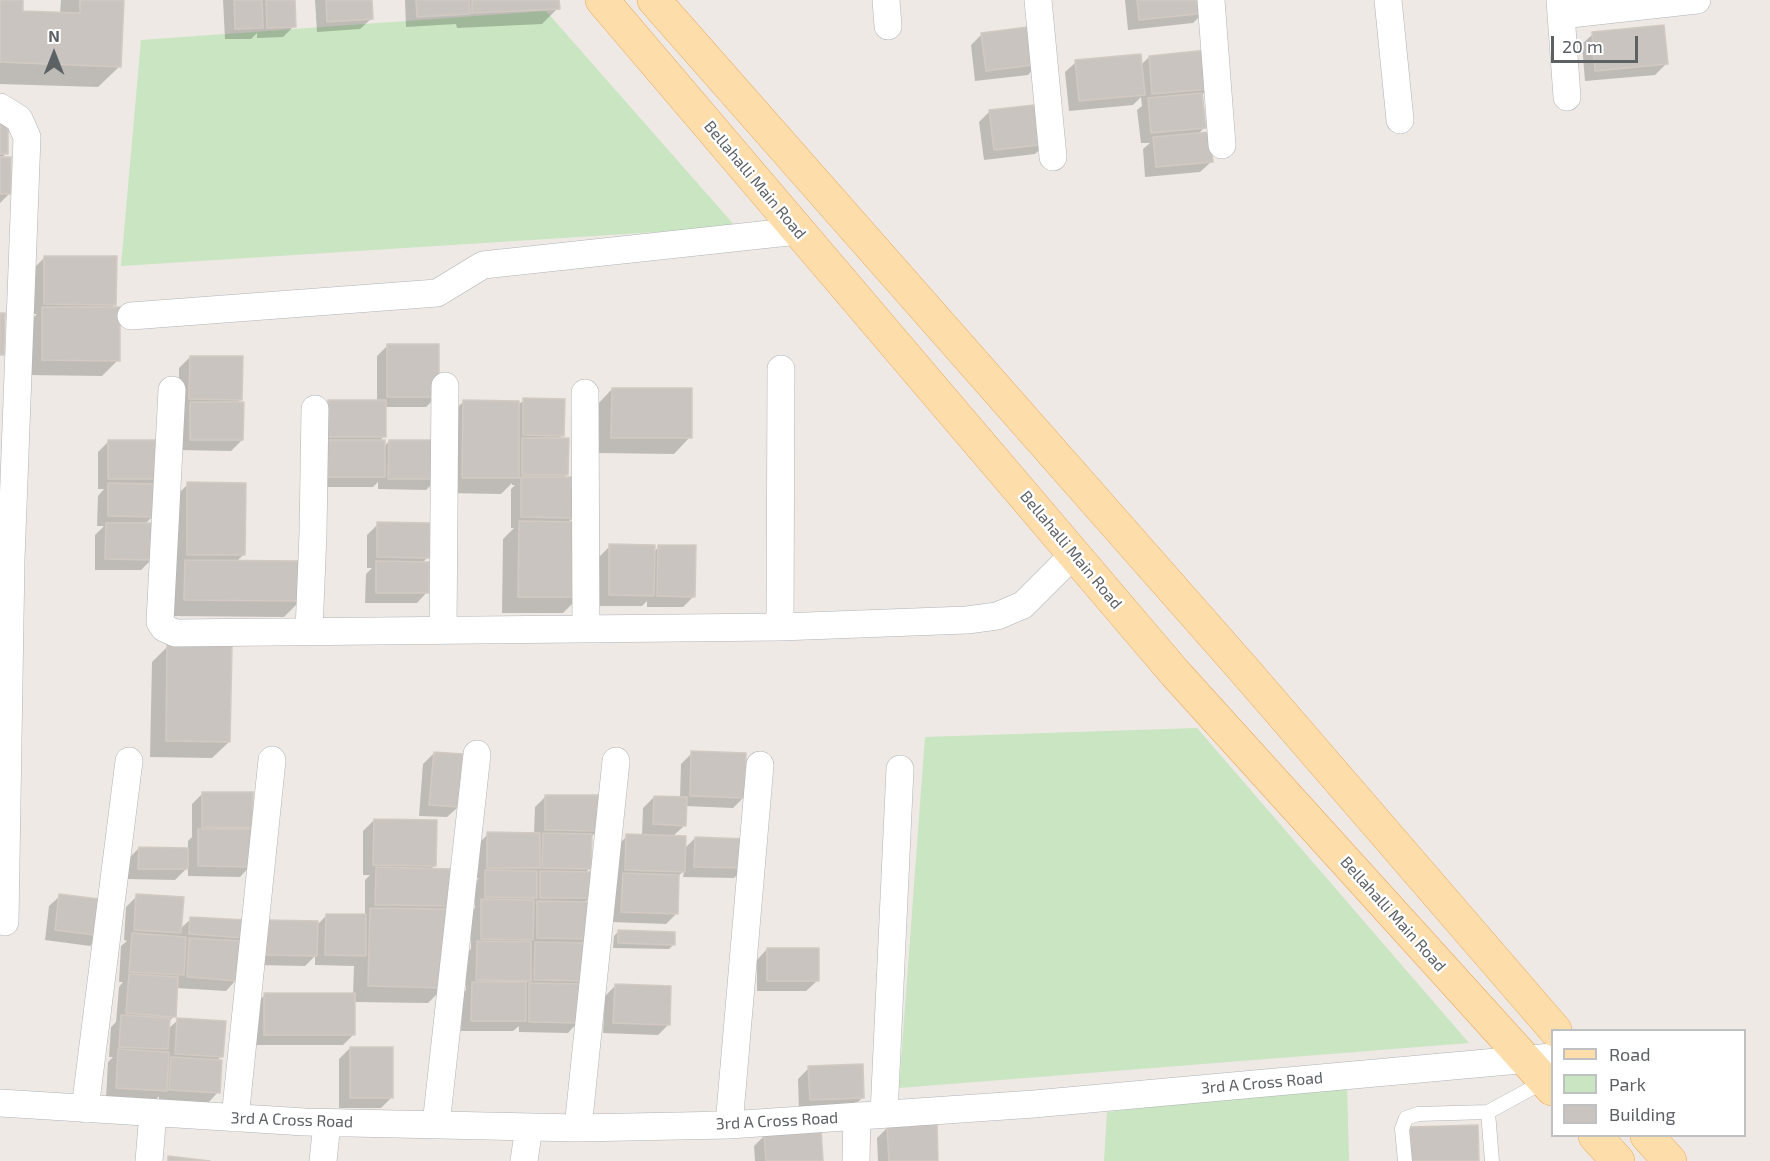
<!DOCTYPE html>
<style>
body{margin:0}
#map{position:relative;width:1770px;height:1161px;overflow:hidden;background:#eee9e4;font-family:"Exo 2",sans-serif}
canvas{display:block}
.legend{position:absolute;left:1551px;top:1029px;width:195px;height:108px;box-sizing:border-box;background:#fff;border:2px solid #bec0c1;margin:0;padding:8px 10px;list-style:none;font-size:18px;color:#5c6164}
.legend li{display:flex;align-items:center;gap:12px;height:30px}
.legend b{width:30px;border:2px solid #bec0c1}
.north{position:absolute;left:24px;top:24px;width:60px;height:60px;-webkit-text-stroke:4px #fff;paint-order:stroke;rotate:0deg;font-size:16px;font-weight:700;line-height:24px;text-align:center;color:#5c6164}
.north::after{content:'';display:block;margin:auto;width:21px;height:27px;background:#5c6164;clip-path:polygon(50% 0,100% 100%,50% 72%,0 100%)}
.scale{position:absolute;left:1551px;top:36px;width:87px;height:27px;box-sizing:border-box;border:3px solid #5c6164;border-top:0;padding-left:8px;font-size:18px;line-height:21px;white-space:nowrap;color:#5c6164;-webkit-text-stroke:4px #fff;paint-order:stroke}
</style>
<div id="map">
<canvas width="1770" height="1161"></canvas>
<ul class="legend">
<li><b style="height:8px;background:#fdddaa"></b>Road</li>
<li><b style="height:16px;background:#c9e5c1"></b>Park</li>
<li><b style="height:16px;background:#c9c4c0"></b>Building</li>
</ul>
<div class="north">N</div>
<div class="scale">20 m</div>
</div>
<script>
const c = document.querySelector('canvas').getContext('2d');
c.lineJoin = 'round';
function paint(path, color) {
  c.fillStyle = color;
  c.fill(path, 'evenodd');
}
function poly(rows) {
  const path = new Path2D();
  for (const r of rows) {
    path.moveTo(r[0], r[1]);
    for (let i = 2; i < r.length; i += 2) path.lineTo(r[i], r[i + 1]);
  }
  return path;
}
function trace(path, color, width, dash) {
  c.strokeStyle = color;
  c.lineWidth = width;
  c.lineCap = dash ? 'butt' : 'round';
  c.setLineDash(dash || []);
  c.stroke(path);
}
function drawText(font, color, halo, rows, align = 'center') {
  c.font = font + ' "Exo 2",sans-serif';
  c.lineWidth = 5;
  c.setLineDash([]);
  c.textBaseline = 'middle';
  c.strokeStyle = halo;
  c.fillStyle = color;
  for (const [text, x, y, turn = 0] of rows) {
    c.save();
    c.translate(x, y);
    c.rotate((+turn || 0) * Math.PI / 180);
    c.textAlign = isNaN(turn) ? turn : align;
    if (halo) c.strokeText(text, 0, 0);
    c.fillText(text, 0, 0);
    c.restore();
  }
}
const green = poly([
 [546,11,736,227,121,266,141,40],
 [1197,728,1469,1043,899,1088,925,737],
 [1347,1084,1349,1161,1104,1161,1107,1112]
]);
const shadow = poly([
 [0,0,21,0,21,12,60,14,61,0,122,0,120,66,98,87,0,84],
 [223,0,294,0,294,26,283,37,257,38,257,33,251,39,225,39],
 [315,0,370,0,371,19,360,29,317,32],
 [405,0,558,0,558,8,542,24,457,28,456,24,406,27],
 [1125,0,1203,0,1204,12,1193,23,1128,30],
 [982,34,1038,64,1028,75,975,81,971,45],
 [1593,34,1666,64,1655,75,1585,81,1582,44],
 [1149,57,1209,88,1201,96,1204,128,1197,135,1211,162,1200,172,1145,177,1143,149,1150,143,1141,143,1137,110,1142,106,1141,97,1133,105,1069,111,1065,72,1076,62,1141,65],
 [990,111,1046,143,1035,154,984,160,979,122],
 [0,117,6,153,1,159,9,194,0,203],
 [45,257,115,304,110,309,118,360,102,376,26,375,27,324,37,314,34,314,34,268],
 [388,345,437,396,426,407,385,407,384,436,379,442,384,447,389,441,437,479,426,490,378,489,378,482,373,487,317,487,318,412,329,401,377,401,377,356],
 [190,357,241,399,236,404,242,440,231,451,179,450,180,414,185,409,179,409,179,368],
 [612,389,690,437,674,454,595,453,596,406],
 [524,400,563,435,558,439,567,474,563,478,573,517,567,524,579,597,563,613,502,613,503,539,514,528,511,528,511,489,515,485,512,485,512,483,501,494,446,493,447,418,463,402,518,405],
 [109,441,161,442,153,516,144,525,152,559,141,570,95,570,95,535,104,526,97,526,98,496,104,489,98,489,98,452],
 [188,484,244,554,236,562,300,601,284,617,169,616,169,578,177,570,171,570,172,500],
 [378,524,428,557,422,563,427,592,417,603,365,603,366,574,372,568,367,568,367,535],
 [610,546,654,552,659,546,694,596,683,607,647,607,647,601,642,606,598,606,599,557],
 [168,646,229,742,212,758,150,757,152,662],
 [434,753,458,807,447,817,419,816,423,764],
 [692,753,744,797,733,808,685,806,685,825,672,837,684,849,695,838,745,867,734,878,683,877,684,871,677,877,677,913,666,924,611,922,613,885,618,880,615,880,616,847,627,836,642,836,643,808,654,797,680,798,681,764],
 [203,793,251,827,247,831,250,866,240,877,188,876,188,867,175,880,128,879,128,859,139,848,188,849,188,841,192,837,192,804],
 [546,796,597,831,590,838,590,868,585,873,589,898,583,904,586,939,581,944,578,1022,568,1033,519,1032,519,1026,513,1031,461,1031,462,994,466,990,466,953,471,949,471,912,475,908,475,883,479,878,477,878,477,845,488,834,534,835,535,807],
 [374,820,435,865,430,870,451,905,445,911,444,987,428,1003,354,1002,354,1034,343,1045,254,1045,254,1005,265,995,353,995,354,966,315,965,315,956,305,966,255,965,256,932,316,926,327,915,365,916,365,880,370,875,363,875,363,831],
 [60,896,101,935,90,946,45,940,49,906],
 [137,896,180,929,191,919,245,922,236,980,226,991,176,988,174,1016,169,1022,168,1029,178,1020,222,1056,216,1061,218,1092,208,1103,159,1100,159,1096,155,1101,106,1098,108,1062,113,1057,109,1057,111,1027,116,1022,119,987,123,982,119,982,121,946,127,941,124,940,126,907],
 [619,931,674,944,669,949,613,948,614,936],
 [767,949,817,981,806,991,757,991,757,960],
 [615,986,669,1024,658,1035,603,1033,605,996],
 [350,1048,392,1097,381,1108,339,1108,339,1059],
 [809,1068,862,1098,852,1108,799,1110,798,1079],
 [888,1127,937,1161,878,1161,877,1138],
 [765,1135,821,1161,755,1161,754,1146]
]);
const building = poly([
 [0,0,23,0,23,11,80,13,80,0,124,0,121,67,0,62,0,0],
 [234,0,262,0,263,28,235,29,234,0],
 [266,0,295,0,296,27,267,28,266,0],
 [326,0,372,0,373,19,327,22,326,0],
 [416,0,469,0,470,14,417,17,416,0],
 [472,0,559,0,560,9,472,13,472,0],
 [1137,0,1204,0,1206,13,1139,20,1137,0],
 [1664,25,1668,64,1595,71,1592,32,1664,25],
 [1036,26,1040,64,986,71,981,33,1036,26],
 [1207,50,1210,89,1152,94,1149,56,1207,50],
 [1141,54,1145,95,1079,101,1075,60,1141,54],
 [1202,93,1206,128,1151,133,1148,98,1202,93],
 [1043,104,1048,144,994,150,989,110,1043,104],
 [0,116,8,116,8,154,0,154,0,116],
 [1210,132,1213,162,1156,167,1153,137,1210,132],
 [0,157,11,157,11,194,0,194,0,157],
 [44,256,117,256,116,305,44,304,44,256],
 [42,307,120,307,120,361,42,360,42,307],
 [0,313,5,313,4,355,0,355,0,313],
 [387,344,439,344,439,397,387,397,387,344],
 [190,356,243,356,242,400,189,399,190,356],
 [612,388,692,388,692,438,611,438,612,388],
 [523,398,565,399,564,436,523,435,523,398],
 [328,400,386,400,386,437,327,437,328,400],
 [463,400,519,401,519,478,462,478,463,400],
 [190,402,244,402,243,440,190,440,190,402],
 [522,438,569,438,568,475,522,475,522,438],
 [108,440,163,440,162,479,108,479,108,440],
 [327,440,385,440,385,477,327,477,327,440],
 [389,440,439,440,438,479,388,479,389,440],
 [521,477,575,477,574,518,521,517,521,477],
 [187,482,246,483,245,555,187,555,187,482],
 [108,483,155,484,155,517,108,516,108,483],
 [519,521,581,522,580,597,518,597,519,521],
 [377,522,430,523,429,558,377,557,377,522],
 [106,523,154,523,154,560,105,559,106,523],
 [609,544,655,545,654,596,609,595,609,544],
 [658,545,696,545,695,597,657,596,658,545],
 [185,560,302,561,302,601,184,600,185,560],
 [376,561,429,562,429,593,376,593,376,561],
 [167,645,232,646,230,742,166,741,167,645],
 [691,751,746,753,745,798,690,796,691,751],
 [434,752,463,754,459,807,429,805,434,752],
 [202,792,253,792,253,828,202,827,202,792],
 [545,795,599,795,599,831,545,830,545,795],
 [654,796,687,797,686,826,653,824,654,796],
 [374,819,437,820,436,866,373,865,374,819],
 [198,829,252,829,252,867,198,866,198,829],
 [487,832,540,833,540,868,487,868,487,832],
 [543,833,592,834,591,869,542,868,543,833],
 [626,834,686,836,685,872,625,870,626,834],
 [695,837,747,839,746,868,694,867,695,837],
 [139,847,188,848,188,869,138,869,139,847],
 [376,867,453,869,452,906,375,905,376,867],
 [485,870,537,871,537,898,485,897,485,870],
 [540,871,591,872,591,898,540,898,540,871],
 [623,873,679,875,678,914,621,912,623,873],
 [59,894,107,900,102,936,55,930,59,894],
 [136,894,184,897,181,933,134,930,136,894],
 [481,899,534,900,533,940,481,939,481,899],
 [537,901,588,902,588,939,537,938,537,901],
 [370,908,446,909,445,988,368,986,370,908],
 [326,914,366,914,366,956,325,955,326,914],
 [190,917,246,920,245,938,189,934,190,917],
 [266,920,318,921,317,956,266,955,266,920],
 [618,930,675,932,675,945,618,943,618,930],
 [132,933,186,937,184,975,129,972,132,933],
 [189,938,240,941,238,981,187,977,189,938],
 [477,941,531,942,531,981,476,980,477,941],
 [535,942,590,943,590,981,534,980,535,942],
 [767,948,819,948,819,981,767,981,767,948],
 [129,974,178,977,176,1017,126,1013,129,974],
 [472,982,526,982,526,1021,471,1021,472,982],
 [529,983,580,984,580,1023,529,1022,529,983],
 [615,984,671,986,670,1025,613,1023,615,984],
 [264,993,355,993,355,1035,264,1035,264,993],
 [121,1015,170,1018,168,1049,119,1047,121,1015],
 [177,1018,226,1021,223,1057,175,1054,177,1018],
 [350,1047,393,1047,393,1098,350,1098,350,1047],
 [118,1049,169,1052,167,1091,116,1088,118,1049],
 [171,1057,222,1060,220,1093,169,1090,171,1057],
 [863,1064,864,1098,810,1100,808,1066,863,1064],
 [937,1123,938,1161,889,1161,887,1126,937,1123],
 [1478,1125,1479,1161,1411,1161,1410,1127,1478,1125],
 [821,1130,823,1161,766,1161,764,1133,821,1130],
 [168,1156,210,1161,168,1161,168,1156]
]);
const service = poly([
 [1488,1112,1492,1161],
 [1405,1161,1402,1129,1406,1118,1418,1114,1488,1112,1545,1081]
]);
const minor = poly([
 [886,0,888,26],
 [1038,0,1053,157],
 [1211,0,1222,145],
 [1388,0,1400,120],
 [1560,0,1567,97],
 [1561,15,1697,0],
 [0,107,19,119,27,137,11,559,5,922],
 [131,316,437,293,483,265,798,231],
 [172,390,160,622,164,628,175,633,780,627,967,620,997,616,1023,605,1074,554],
 [585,393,586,628],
 [780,627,781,369],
 [309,631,313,533,315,409],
 [443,631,445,386],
 [0,1103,305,1122,578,1128,729,1125,1034,1104,1552,1057],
 [85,1109,129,761],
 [884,1114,900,769],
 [235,1118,272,760],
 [436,1125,477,754],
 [729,1125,760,765],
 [578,1128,616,761],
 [149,1161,153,1113],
 [323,1161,327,1123],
 [524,1161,529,1127],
 [856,1161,857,1116]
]);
const primary = poly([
 [602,0,1175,673,1552,1089],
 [654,0,1245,671,1555,1030],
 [1595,1136,1618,1161],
 [1647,1136,1670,1161]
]);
const streetNames = [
 ["Bellahalli Main Road",755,180,50],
 ["Bellahalli Main Road",1071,550,50],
 ["Bellahalli Main Road",1393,914,48],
 ["3rd A Cross Road",1262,1083,-5],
 ["3rd A Cross Road",292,1120,2],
 ["3rd A Cross Road",777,1121,-3]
];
paint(green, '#c9e5c1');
paint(shadow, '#0003');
paint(building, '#c9c4c0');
trace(building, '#d2cac2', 1.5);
trace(service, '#afb3b6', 15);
trace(minor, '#afb3b6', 28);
trace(primary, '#eda65d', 34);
trace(service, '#fff', 14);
trace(minor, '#fff', 27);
trace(primary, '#fdddaa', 33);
drawText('16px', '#5c6164', '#fff', streetNames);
</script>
